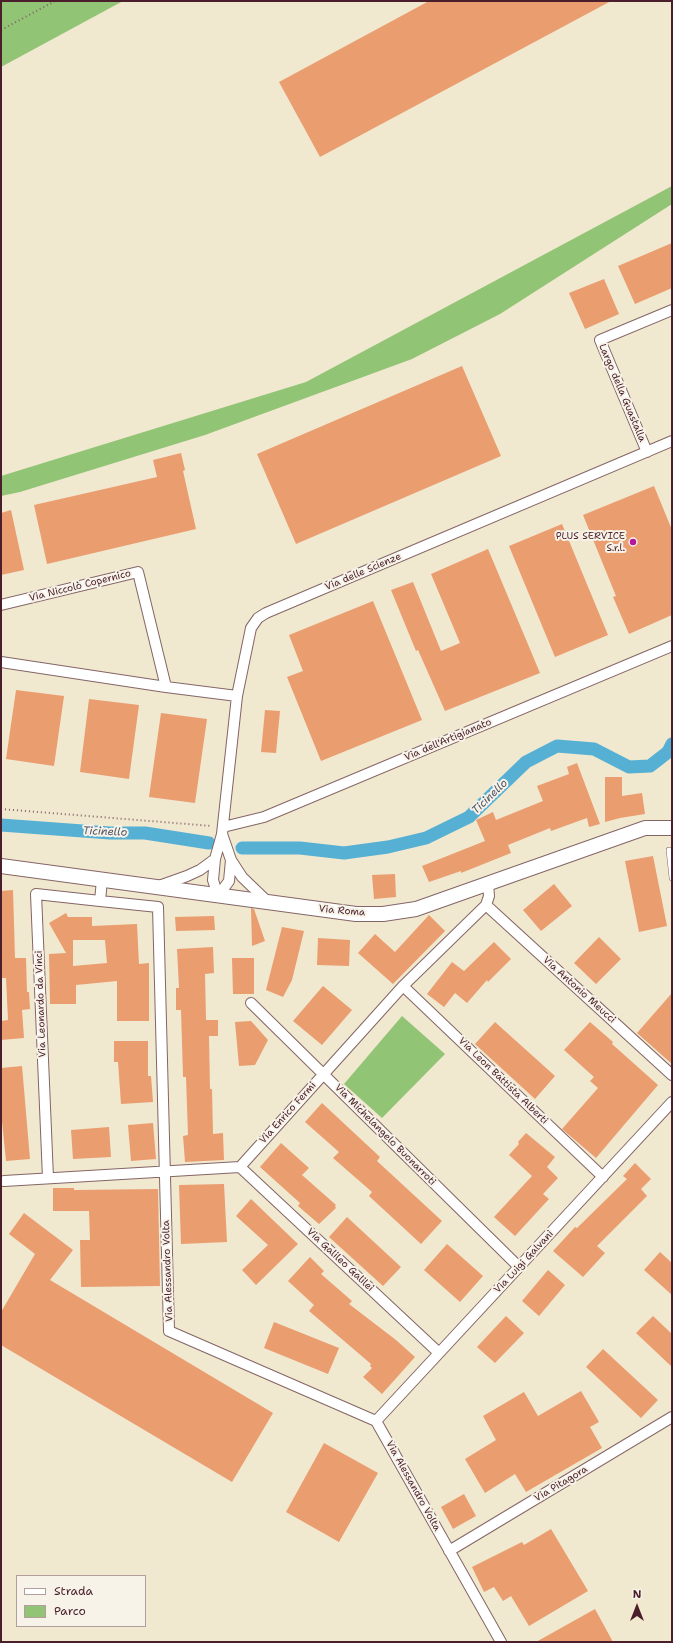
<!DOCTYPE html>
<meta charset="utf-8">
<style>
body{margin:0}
#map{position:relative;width:673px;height:1643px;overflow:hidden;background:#f1e8d0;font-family:"Shantell Sans",sans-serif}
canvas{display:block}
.frame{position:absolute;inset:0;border:2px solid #4a1f2b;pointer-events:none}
.legend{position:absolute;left:16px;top:1575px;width:130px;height:52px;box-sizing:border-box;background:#f7f3e8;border:1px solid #b29e9c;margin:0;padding:5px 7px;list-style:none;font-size:12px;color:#4a1f2b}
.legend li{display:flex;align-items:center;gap:8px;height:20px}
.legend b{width:20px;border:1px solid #b29e9c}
.north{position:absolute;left:617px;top:1587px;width:40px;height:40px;-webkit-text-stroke:3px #f7f3e8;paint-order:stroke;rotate:0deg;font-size:11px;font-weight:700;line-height:16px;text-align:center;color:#4a1f2b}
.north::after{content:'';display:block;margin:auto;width:14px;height:18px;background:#4a1f2b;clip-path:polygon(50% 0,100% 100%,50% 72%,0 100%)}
</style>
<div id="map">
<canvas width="673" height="1643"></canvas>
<div class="frame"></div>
<ul class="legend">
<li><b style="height:5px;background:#fff"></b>Strada</li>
<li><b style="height:11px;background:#91c475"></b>Parco</li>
</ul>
<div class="north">N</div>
</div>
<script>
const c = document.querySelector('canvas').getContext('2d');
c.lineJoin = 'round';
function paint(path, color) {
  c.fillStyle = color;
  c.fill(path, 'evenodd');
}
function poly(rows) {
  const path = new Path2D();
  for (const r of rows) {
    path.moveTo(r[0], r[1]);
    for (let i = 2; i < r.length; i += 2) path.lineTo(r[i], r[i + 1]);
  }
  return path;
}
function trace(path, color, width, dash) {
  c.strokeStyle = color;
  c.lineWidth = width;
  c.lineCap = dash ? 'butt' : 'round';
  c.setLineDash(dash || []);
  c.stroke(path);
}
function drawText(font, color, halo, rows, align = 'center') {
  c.font = font + ' "Shantell Sans",sans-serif';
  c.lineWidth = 4;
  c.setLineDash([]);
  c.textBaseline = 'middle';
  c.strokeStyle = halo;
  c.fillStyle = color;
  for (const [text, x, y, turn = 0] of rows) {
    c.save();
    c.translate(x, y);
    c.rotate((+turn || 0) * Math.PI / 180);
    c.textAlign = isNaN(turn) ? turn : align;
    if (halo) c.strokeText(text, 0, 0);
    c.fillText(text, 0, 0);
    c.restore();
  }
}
const green = poly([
 [1,1,123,1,1,67],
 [672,186,672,204,500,314,412,359,205,435,20,492,1,496,1,476,306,382],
 [402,1016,445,1054,382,1118,344,1084]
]);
const canal = poly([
 [1,825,110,833,145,833,209,843],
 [242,848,300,848,344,853,388,847,426,838,469,817,526,762,557,746,594,749,629,767,650,766,668,752,672,744]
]);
const building = poly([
 [429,1,611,1,320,157,279,82],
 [672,243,672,288,635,304,618,266],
 [604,279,619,314,585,329,569,293],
 [462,366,501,456,296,544,257,454],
 [181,453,185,470,183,471,196,529,47,564,34,505,157,477,153,460],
 [654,486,672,530,672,615,629,634,613,597,616,596,583,515],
 [11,510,24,570,1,575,1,513],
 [562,524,608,635,555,657,509,546],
 [488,549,540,673,445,711,418,650,416,651,391,590,413,582,441,651,460,643,431,574],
 [373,601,422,720,321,761,287,677,303,671,289,635],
 [16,690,64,696,54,766,6,759],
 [89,699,139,705,129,779,80,772],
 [265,710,280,711,276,753,261,752],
 [161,713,207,719,195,803,149,797],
 [577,763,600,824,589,827,587,818,551,831,550,828,508,845,511,853,461,873,461,871,429,882,422,866,485,841,476,820,493,812,496,820,543,801,537,786,569,774,567,767],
 [605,777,622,777,622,796,642,793,645,814,620,818,605,822],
 [653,856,667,926,639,932,625,861],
 [395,874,396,897,374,899,372,875],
 [554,884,572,906,541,931,523,910],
 [13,890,15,958,26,958,27,992,29,992,30,1009,22,1010,24,1038,1,1040,1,1021,8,1020,6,978,1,978,1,891],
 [251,908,254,909,265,941,252,946],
 [66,913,68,917,92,917,92,926,137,924,139,964,149,963,149,1021,117,1021,117,981,76,985,76,1004,50,1004,49,954,66,953,49,923],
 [73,940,105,940,107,963,73,966],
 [429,915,445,931,393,984,358,953,375,934,395,952],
 [214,916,215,930,176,931,175,917],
 [282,927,304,931,292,980,283,997,266,990],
 [599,937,621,959,596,984,574,963],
 [318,938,350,940,349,966,317,965],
 [494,942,511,959,488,982,487,980,467,1003,455,993,444,1007,427,994,452,962,464,971],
 [213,947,214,973,205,974,206,1020,218,1020,218,1036,209,1036,210,1089,212,1089,213,1134,223,1133,224,1160,185,1162,183,1136,188,1135,186,1077,183,1077,181,1010,176,1010,176,988,179,988,177,949],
 [232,958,254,958,254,994,233,994],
 [323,986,352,1010,322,1045,293,1021],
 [672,993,672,1064,637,1033],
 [251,1021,268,1040,255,1065,239,1066,235,1022],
 [495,1022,555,1076,535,1099,475,1044],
 [590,1022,613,1042,612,1044,658,1085,596,1158,562,1129,598,1088,590,1081,594,1077,564,1050],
 [114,1041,148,1041,148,1076,151,1076,153,1102,121,1104,118,1062,114,1062],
 [22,1066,30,1159,6,1161,1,1111,1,1068],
 [322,1103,380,1157,377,1161,442,1221,421,1244,369,1196,372,1192,333,1158,339,1152,305,1122],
 [153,1123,156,1159,131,1161,128,1125],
 [109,1127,111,1157,73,1159,71,1130],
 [526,1133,555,1157,547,1167,558,1178,543,1194,549,1199,515,1236,494,1217,532,1176,509,1155,519,1144,518,1142],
 [281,1143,309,1168,302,1175,336,1205,335,1206,336,1208,319,1224,298,1206,300,1203,260,1167],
 [635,1163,651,1179,641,1189,647,1196,597,1246,605,1253,583,1277,553,1251,575,1227,577,1228,627,1179,623,1176],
 [224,1184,227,1242,181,1244,179,1185],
 [53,1188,74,1188,74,1190,158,1189,160,1286,81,1287,80,1240,90,1240,89,1211,53,1211],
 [251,1199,298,1244,256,1285,242,1270,268,1245,236,1216],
 [24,1213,73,1250,50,1280,273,1413,232,1482,1,1345,1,1312,35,1254,9,1234],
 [347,1217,401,1267,383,1286,329,1237],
 [447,1244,483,1276,460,1302,424,1270],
 [660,1252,672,1263,672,1295,644,1270],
 [310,1257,324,1271,321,1274,352,1301,349,1304,396,1340,415,1357,382,1394,363,1377,372,1368,370,1366,371,1364,309,1311,314,1305,288,1281],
 [548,1270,565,1285,539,1316,522,1301],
 [506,1316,524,1333,495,1363,477,1347],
 [653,1316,672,1334,672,1367,636,1333],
 [274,1322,339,1348,328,1374,264,1348],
 [603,1349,658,1400,641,1418,586,1367],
 [581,1391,599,1422,590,1427,602,1448,526,1492,515,1474,485,1493,465,1459,496,1440,483,1416,524,1392,538,1416],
 [324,1443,378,1473,339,1542,286,1512],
 [464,1494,476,1516,453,1529,441,1507],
 [551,1529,588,1591,529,1626,511,1596,503,1601,494,1587,484,1592,472,1567,522,1542,524,1545],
 [595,1609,613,1642,536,1642]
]);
const path = poly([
 [1,30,55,1],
 [1,809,212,826]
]);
const lane = poly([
 [669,850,672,878]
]);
const street = poly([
 [647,452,600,340,672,310],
 [1,605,138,572,166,687],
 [1,662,166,687,237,696],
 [223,827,264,817,672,646],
 [231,860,242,877,269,903],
 [102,880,100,901,158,907,169,1331,376,1421,501,1642],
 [159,886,187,876,200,870,215,859],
 [218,896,213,880,215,859,222,834,237,696,251,628,258,618,266,613,672,441],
 [218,896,229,881,231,860,222,834],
 [486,905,672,1075],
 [403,986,603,1177],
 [251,1003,519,1267],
 [240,1167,439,1353],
 [48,1178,36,894,100,901],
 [4,1181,240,1167,403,986,486,905,489,896,488,884],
 [376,1421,672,1102],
 [449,1551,672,1417]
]);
const secondary = poly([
 [1,866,356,914,383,914,416,909,645,828,672,828]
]);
const markers = [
 [633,542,4,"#b5179e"]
];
const streetNames = [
 ["Largo della Guastalla",622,393,67],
 ["Via delle Scienze",363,572,-23],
 ["Via Niccolò Copernico",80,586,-14],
 ["Via dell'Artigianato",448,740,-23],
 ["Via Roma",342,911,5],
 ["Via Antonio Meucci",579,990,42],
 ["Via Leonardo da Vinci",41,1004,-92],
 ["Via Leon Battista Alberti",503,1081,44],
 ["Via Enrico Fermi",288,1113,-48],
 ["Via Michelangelo Buonarroti",385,1135,45],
 ["Via Galileo Galilei",340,1260,43],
 ["Via Luigi Galvani",524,1262,-47],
 ["Via Alessandro Volta",168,1271,-92],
 ["Via Pitagora",561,1484,-31],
 ["Via Alessandro Volta",413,1486,61]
];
const poiNames = [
 ["PLUS SERVICE",625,536],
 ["S.r.l.",625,548]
];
const waterNames = [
 ["Ticinello",490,797,-44],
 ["Ticinello",105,832,2]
];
paint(green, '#91c475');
trace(canal, '#56b0d4', 13);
paint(building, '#ea9d6f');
trace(lane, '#846565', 6);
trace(street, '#846565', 12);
trace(secondary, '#846565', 16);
trace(path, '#846565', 2, [1, 3]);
trace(lane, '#fff', 5);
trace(street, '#fff', 10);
trace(secondary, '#fff', 14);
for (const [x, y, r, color] of markers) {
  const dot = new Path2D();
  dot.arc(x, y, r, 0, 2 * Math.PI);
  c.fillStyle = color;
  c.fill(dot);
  trace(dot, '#f7f3e8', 1.5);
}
drawText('10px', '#4a1f2b', '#f7f3e8', streetNames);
drawText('10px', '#4a1f2b', '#f7f3e8', poiNames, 'right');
drawText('italic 11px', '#4e5266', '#f7f3e8', waterNames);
</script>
